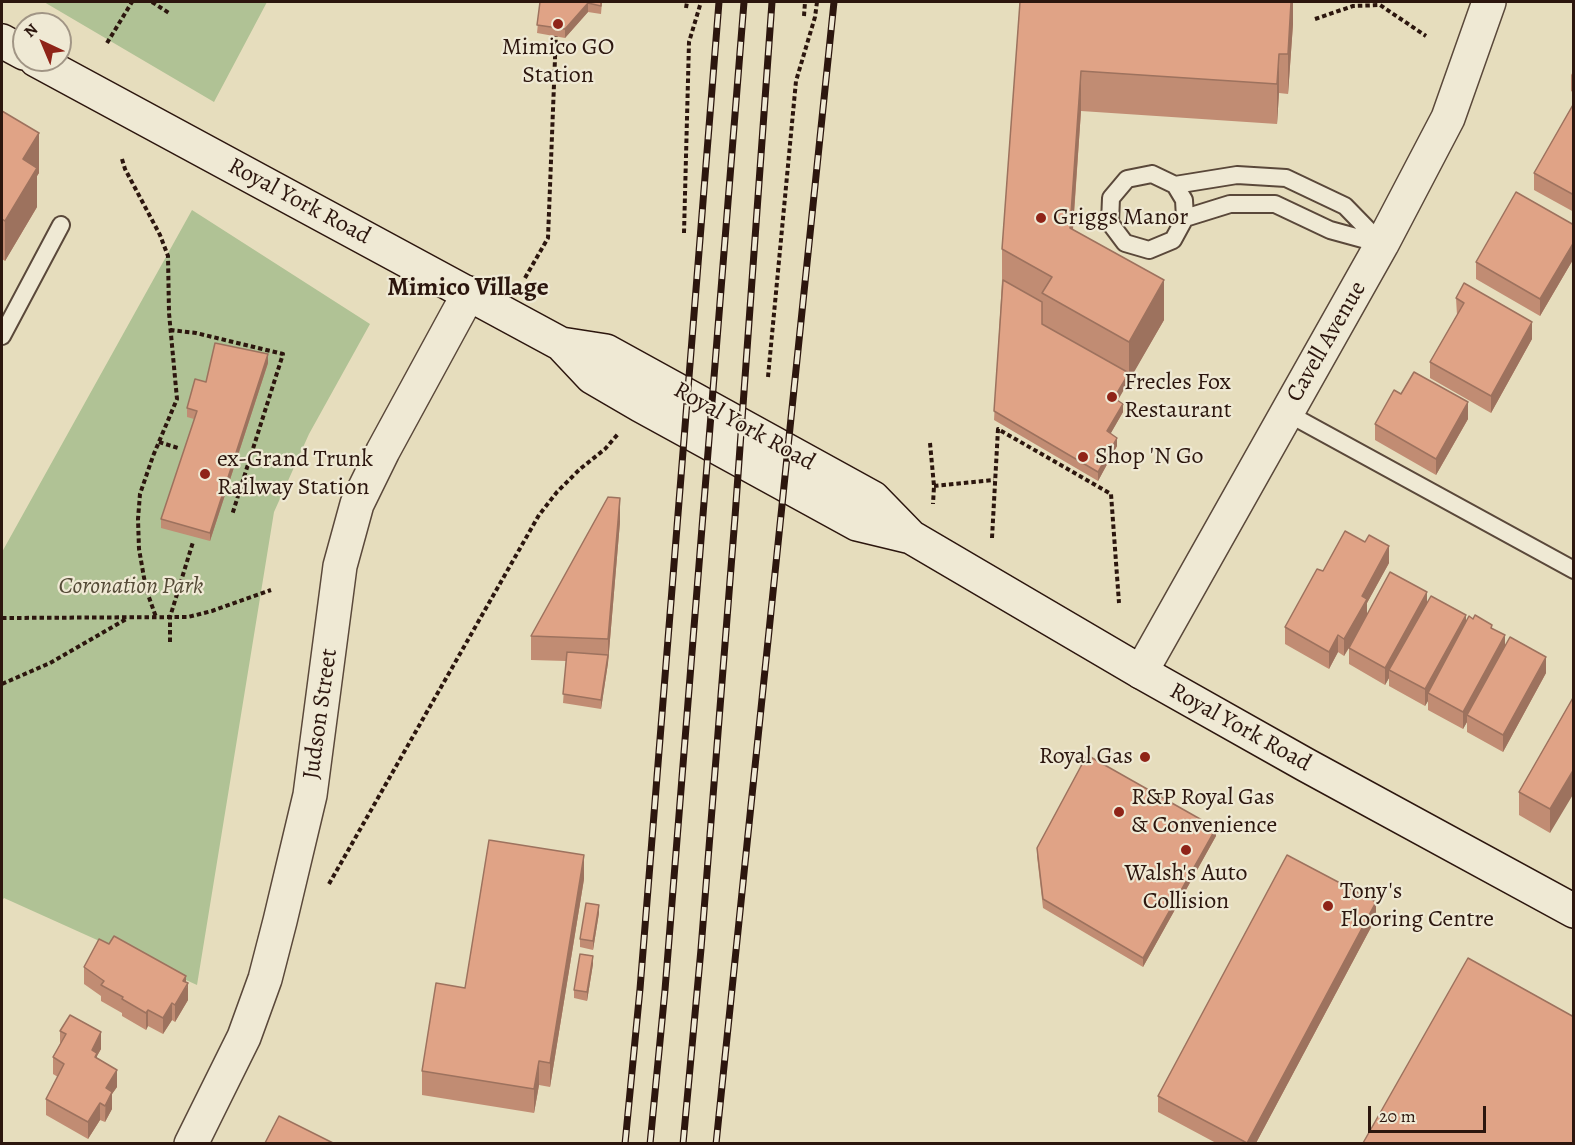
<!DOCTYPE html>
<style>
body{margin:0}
#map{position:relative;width:1575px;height:1145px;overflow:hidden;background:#e6ddbd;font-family:Alegreya,serif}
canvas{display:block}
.frame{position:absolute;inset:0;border:3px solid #2c160e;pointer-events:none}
.north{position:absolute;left:12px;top:12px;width:60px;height:60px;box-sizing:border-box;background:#efe9d4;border:2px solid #a19585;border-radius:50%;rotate:316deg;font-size:16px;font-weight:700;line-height:24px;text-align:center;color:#2c160e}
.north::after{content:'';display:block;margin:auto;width:21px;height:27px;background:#8f2418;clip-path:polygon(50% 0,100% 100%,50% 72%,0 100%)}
.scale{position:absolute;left:1368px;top:1106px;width:118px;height:27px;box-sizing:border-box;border:3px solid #2c160e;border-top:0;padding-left:8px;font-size:18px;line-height:21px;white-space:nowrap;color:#2c160e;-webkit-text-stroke:4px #efe9d4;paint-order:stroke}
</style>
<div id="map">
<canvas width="1575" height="1145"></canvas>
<div class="frame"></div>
<div class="north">N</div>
<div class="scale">20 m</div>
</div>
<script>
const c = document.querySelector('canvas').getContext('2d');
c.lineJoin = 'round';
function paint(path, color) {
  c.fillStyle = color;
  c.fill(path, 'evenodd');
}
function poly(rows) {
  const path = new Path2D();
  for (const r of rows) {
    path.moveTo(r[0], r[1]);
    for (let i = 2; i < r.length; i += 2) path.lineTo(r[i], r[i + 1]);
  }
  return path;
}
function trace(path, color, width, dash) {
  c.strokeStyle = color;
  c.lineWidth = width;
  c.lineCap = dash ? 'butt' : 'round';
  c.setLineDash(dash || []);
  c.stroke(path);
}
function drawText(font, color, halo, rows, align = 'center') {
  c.font = font + ' Alegreya,serif';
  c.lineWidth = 4.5;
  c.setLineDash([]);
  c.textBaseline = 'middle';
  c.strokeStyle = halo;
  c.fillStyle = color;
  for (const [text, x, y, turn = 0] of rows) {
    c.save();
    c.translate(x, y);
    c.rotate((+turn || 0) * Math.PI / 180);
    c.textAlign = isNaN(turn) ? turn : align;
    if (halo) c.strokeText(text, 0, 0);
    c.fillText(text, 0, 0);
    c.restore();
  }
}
const green = poly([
 [44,2,267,2,214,102],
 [192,210,370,324,309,434,274,512,197,985,4,898,2,901,2,552]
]);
const path = poly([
 [152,2,169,13],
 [686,8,687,2],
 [804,16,805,2],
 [1315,19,1353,6,1380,5,1426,36],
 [107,43,132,2],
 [122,159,125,169,160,235,168,256,169,313,177,399,153,456,140,494,138,519,139,549,146,589,156,617],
 [684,233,689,42,701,2],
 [525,278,548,238,556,33],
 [170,330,196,333,283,354,232,515],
 [768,377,796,81,815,17,817,2],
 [159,442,178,448],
 [930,443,934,486,933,504],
 [934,486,994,480],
 [992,538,998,429,1111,494,1119,603],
 [2,618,188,617,212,611,271,590],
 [170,642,170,617,193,542],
 [2,684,50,663,128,618],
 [329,884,539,515,557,492,580,469,605,449,618,434]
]);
const service = poly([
 [1152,174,1175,185,1184,200,1185,218,1173,240,1149,250,1125,243,1110,223,1111,198,1127,179,1152,174],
 [1175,185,1237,175,1286,178,1345,206,1382,244],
 [1185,218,1230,204,1275,204,1330,230,1381,244],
 [2,336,61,225],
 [1287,413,1574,570]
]);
const minor = poly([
 [1141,672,1382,244,1448,118,1489,2]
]);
const tertiary = poly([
 [191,1144,244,1037,265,979,280,921,310,795,340,566,357,504,383,451,469,293]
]);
const secondary = poly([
 [2,41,24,53],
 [36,60,561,344,592,377,640,405,857,524,911,537,1141,672,1306,765,1574,911],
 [561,344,606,351,873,498,911,537]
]);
const rail = poly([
 [625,1144,640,989,719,2],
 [650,1144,665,990,744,2],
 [683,1144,701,949,735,517,772,2],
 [716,1144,834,2]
]);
const wall = poly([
 [540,2,602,2,601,14,588,12,565,38,537,33],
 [1020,2,1293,2,1293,24,1288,94,1279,93,1277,124,1081,111,1073,230,1164,320,1117,400,1123,412,1110,434,1117,446,1098,481,994,420,1002,280,1002,249],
 [1574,70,1574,93,1571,91,1571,75],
 [1574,103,1574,212,1534,190,1534,173],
 [2,111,39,173,37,176,37,207,5,261,2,259],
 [1574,225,1574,258,1540,316,1476,279,1476,262],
 [1456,298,1532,339,1491,413,1430,378,1430,362,1457,315],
 [268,363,210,541,161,528,161,519,194,419,187,417,187,408,206,382],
 [1401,394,1468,419,1436,475,1375,440,1375,424],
 [620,522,608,663,601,709,563,703,566,661,531,660,531,636],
 [1389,563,1367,603,1367,615,1427,602,1466,621,1492,628,1505,647,1546,673,1503,752,1467,732,1467,722,1463,729,1428,710,1428,701,1425,706,1389,686,1389,678,1385,685,1349,664,1349,648,1344,656,1338,652,1329,669,1285,644,1285,627,1323,571],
 [1574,696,1550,833,1519,815,1519,792],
 [1216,836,1143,967,1043,908,1037,856,1037,848],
 [584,879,550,1087,539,1085,534,1113,422,1095,422,1071],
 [599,913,593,950,580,947,580,939],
 [1376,918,1256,1143,1216,1143,1158,1112,1158,1096],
 [109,944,186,982,188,1000,175,1022,172,1020,163,1034,148,1026,146,1030,122,1016,122,1013,101,1001,101,996,84,984,84,967],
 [593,964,587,1001,574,998,574,990],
 [60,1031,101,1049,97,1056,97,1059,117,1087,112,1094,112,1109,105,1122,100,1120,88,1139,46,1115,46,1099,58,1077,53,1074,53,1057,60,1044]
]);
const shadedWall = poly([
 [1291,2,1293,2,1293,24,1288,94,1288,54],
 [588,3,588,12,565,38,565,29],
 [1279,54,1279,93,1277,124,1277,84],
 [1081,71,1081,111,1070,268,1070,228],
 [39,133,39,173,37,176,37,207,5,261,5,221,23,159],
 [1574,242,1574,258,1540,316,1540,299],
 [1164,280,1164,320,1114,407,1114,398,1129,373,1129,342],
 [1532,322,1532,339,1491,413,1491,396],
 [268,354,268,363,210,541,210,533],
 [1468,402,1468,419,1436,475,1436,459],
 [1123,404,1123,412,1107,440,1107,431],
 [1117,438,1117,446,1098,481,1098,472],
 [620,498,620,522,608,663,601,709,601,700,608,655,608,639],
 [1389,546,1389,563,1367,603,1367,616,1344,656,1344,639,1362,596],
 [1427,592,1427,609,1389,670,1389,678,1385,685,1385,668],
 [1466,615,1466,632,1428,693,1428,701,1425,706,1425,689],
 [1338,635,1338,652,1329,669,1329,652],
 [1505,635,1505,652,1467,715,1467,722,1463,729,1463,712],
 [1546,657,1546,673,1503,752,1503,735],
 [1574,769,1574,793,1550,833,1550,809],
 [1216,828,1216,836,1143,967,1143,958],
 [584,855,584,879,550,1087,550,1063],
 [1376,902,1376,918,1256,1143,1247,1143],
 [599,905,599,913,593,950,593,941],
 [593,956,593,964,587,1001,587,992],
 [186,976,186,988,188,983,188,1000,175,1022,175,1005,183,981],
 [172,1003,172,1020,163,1034,163,1018],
 [148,1010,148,1026,146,1030,146,1013],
 [101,1032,101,1049,97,1056,97,1070,92,1050],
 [539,1061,539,1085,534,1113,534,1089],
 [117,1070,117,1087,112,1094,112,1109,105,1122,106,1088],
 [100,1103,100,1120,88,1139,88,1122]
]);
const building = poly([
 [540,2,601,2,601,6,588,3,565,29,537,25,540,2],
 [1020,2,1291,2,1288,54,1279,54,1277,84,1081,71,1070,228,1164,280,1129,342,1042,293,1052,277,1002,249,1020,2],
 [1574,103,1574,195,1534,173,1574,103],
 [2,111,39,133,23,159,37,168,5,221,2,219,2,111],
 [1516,192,1574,225,1574,242,1540,299,1476,262,1516,192],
 [1003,280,1042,302,1042,324,1129,373,1114,398,1123,404,1107,431,1117,438,1098,472,994,411,1003,280],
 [1464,283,1532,322,1491,396,1430,362,1464,303,1456,298,1464,283],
 [215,343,268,354,210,533,161,519,197,411,187,408,195,379,206,382,215,343],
 [1414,372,1468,402,1436,459,1375,424,1394,390,1401,394,1414,372],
 [608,497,620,498,608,639,531,636,608,497],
 [1345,531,1365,542,1369,535,1389,546,1362,596,1367,599,1344,639,1338,635,1329,652,1285,627,1317,569,1323,571,1345,531],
 [1390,572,1427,592,1385,668,1349,648,1390,572],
 [1431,596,1466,615,1425,689,1389,670,1431,596],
 [1475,615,1492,625,1491,628,1505,635,1463,712,1428,693,1469,616,1473,619,1475,615],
 [1510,637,1546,657,1503,735,1467,715,1510,637],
 [567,652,608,655,601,700,563,694,567,652],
 [1574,696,1574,769,1550,809,1519,792,1574,696],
 [1087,755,1216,828,1143,958,1043,899,1037,848,1087,755],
 [489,840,584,855,550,1063,539,1061,534,1089,422,1071,436,983,465,988,489,840],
 [1287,855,1376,902,1247,1143,1158,1096,1287,855],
 [586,903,599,905,593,941,580,939,586,903],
 [114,936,186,976,183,981,188,983,175,1005,172,1003,163,1018,148,1010,146,1013,122,999,123,997,101,985,104,981,84,967,99,939,109,944,114,936],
 [580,954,593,956,587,992,574,990,580,954],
 [1468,958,1574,1017,1574,1143,1363,1143,1468,958],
 [70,1015,101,1032,92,1050,97,1053,95,1057,117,1070,106,1088,112,1092,105,1106,100,1103,88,1122,46,1099,64,1064,53,1057,66,1034,60,1031,70,1015],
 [279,1116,333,1143,265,1143,279,1116]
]);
const markers = [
 [558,24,6,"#8f2418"],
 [1041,218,6,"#8f2418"],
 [1112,397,6,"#8f2418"],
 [1083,457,6,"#8f2418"],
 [205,474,6,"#8f2418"],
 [1145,757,6,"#8f2418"],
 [1119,812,6,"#8f2418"],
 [1186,850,6,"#8f2418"],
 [1328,906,6,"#8f2418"]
];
const poiNames = [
 ["Mimico GO",558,48,"center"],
 ["Station",558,76,"center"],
 ["Griggs Manor",1053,218],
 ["Frecles Fox",1124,383],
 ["Restaurant",1124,411],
 ["Shop 'N Go",1095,457],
 ["ex-Grand Trunk",217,460],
 ["Railway Station",217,488],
 ["Royal Gas",1133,757,"right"],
 ["R&P Royal Gas",1131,798],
 ["& Convenience",1131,826],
 ["Walsh's Auto",1186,874,"center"],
 ["Collision",1186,902,"center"],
 ["Tony's",1340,892],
 ["Flooring Centre",1340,920]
];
const streetNames = [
 ["Royal York Road",299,202,28],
 ["Cavell Avenue",1327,342,-60],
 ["Royal York Road",744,427,29],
 ["Judson Street",321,714,-82],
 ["Royal York Road",1240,728,29]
];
const parkNames = [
 ["Coronation Park",131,587]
];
const neighbourhoodNames = [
 ["Mimico Village",468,289]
];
paint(green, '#b0c295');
trace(service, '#5a483a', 20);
trace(minor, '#5a483a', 36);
trace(tertiary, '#5a483a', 36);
trace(secondary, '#2c160e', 36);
trace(path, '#2c160e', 4, [4.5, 3]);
trace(service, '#efe9d4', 16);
trace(minor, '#efe9d4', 33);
trace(tertiary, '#efe9d4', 33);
trace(secondary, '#efe9d4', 33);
trace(rail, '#2c160e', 7);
trace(rail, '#efe9d4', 4.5, [14]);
paint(wall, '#c18c73');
paint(shadedWall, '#9d725e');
paint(building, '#e0a386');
trace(building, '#9d725e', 1.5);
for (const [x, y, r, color] of markers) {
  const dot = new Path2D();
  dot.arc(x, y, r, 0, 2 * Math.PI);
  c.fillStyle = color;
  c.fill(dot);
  trace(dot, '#efe9d4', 2);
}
drawText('24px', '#2c160e', '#efe9d4', poiNames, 'left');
drawText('24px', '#2c160e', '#efe9d4', streetNames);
drawText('italic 24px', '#544a36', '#efe9d4', parkNames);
drawText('bold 26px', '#2c160e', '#efe9d4', neighbourhoodNames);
</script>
